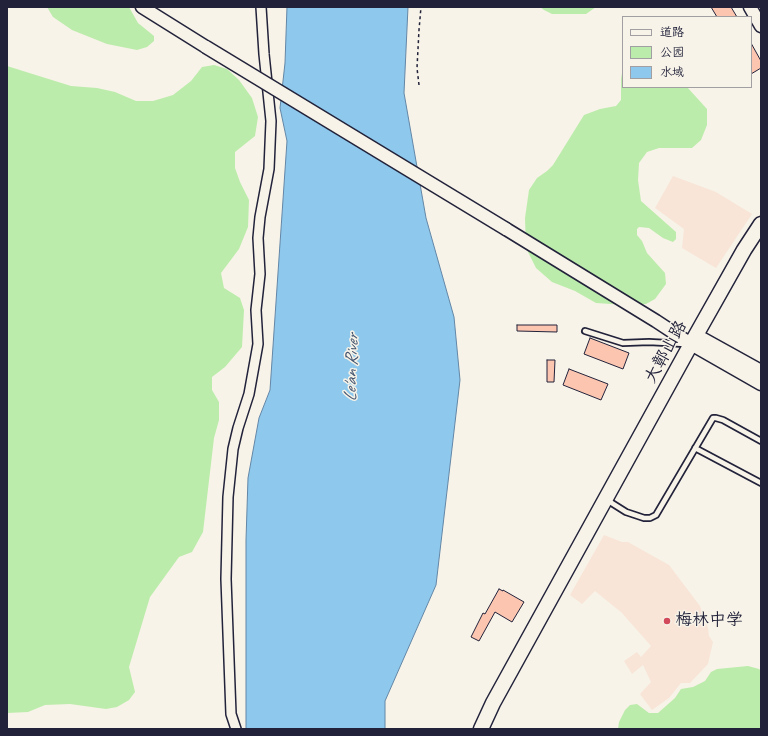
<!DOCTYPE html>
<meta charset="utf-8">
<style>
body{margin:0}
#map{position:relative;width:768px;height:736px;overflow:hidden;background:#f7f3e8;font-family:Caveat,"LXGW WenKai TC",sans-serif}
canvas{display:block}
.frame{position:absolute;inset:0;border:8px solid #22223b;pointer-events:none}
.legend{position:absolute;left:622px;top:16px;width:130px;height:72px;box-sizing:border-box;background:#f7f3e8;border:1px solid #a29fa3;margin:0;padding:5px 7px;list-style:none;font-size:12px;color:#22223b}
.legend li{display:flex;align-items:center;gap:8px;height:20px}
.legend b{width:20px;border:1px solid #a29fa3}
</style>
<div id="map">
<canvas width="768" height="736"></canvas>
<div class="frame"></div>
<ul class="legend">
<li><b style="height:5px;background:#f7f3e8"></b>道路</li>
<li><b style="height:11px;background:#bcecab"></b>公园</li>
<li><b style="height:11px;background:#8ec9ed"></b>水域</li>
</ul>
</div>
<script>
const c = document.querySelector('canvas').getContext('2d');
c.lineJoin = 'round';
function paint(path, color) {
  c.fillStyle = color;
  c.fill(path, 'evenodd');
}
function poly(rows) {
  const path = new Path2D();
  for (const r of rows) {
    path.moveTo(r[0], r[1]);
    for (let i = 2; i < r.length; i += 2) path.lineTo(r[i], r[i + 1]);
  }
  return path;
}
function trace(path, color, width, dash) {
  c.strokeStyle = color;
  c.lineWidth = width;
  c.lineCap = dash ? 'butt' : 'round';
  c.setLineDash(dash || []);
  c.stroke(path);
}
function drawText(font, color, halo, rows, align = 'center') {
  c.font = font + ' Caveat,"LXGW WenKai TC",sans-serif';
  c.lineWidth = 3;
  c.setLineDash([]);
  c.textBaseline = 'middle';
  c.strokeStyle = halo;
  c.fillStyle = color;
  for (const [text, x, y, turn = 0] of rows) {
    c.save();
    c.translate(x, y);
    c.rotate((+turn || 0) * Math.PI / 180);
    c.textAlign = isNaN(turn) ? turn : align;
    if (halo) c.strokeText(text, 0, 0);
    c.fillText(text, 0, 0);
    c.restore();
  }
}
const built = poly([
 [673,176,716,192,752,214,716,268,682,248,684,229,655,208],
 [604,535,622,542,628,542,669,565,700,606,708,628,709,636,713,642,708,664,690,683,681,683,669,698,652,710,640,694,651,682,643,665,632,674,624,661,637,652,641,657,651,646,622,613,595,591,582,604,570,595]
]);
const green = poly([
 [47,7,129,7,138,23,154,36,154,41,147,47,137,50,107,44,72,30,53,17],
 [540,7,596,7,586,14,552,14,544,10],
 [214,65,227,69,239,80,252,98,258,117,255,136,235,152,235,168,240,182,249,200,248,227,239,249,221,273,224,288,240,298,244,310,242,347,225,367,212,377,212,390,219,402,219,420,214,438,203,532,192,552,179,557,150,597,129,667,135,692,129,700,117,707,106,709,70,704,45,705,28,712,7,713,7,66,71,86,97,88,115,92,136,101,153,101,173,95,191,81,202,67],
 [623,67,623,87,687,87,707,109,707,125,701,140,692,148,659,148,647,152,639,163,638,180,641,201,676,232,676,239,673,242,663,238,649,228,639,227,637,229,637,235,642,241,647,253,665,273,666,284,655,299,646,304,626,305,596,303,575,291,552,282,536,268,526,248,525,218,529,190,537,178,547,171,553,165,584,115,600,109,616,106,621,100,621,79],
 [748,666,759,669,761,671,761,729,618,729,619,722,625,710,630,705,637,704,649,713,658,713,675,698,681,689,693,687,705,681,711,672,717,669]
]);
const water = poly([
 [287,7,408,7,404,93,426,218,454,317,460,380,436,585,385,701,385,729,246,729,246,540,248,478,259,418,270,390,287,141,280,108,285,63,287,7]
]);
const building = poly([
 [711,7,731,7,737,17,717,17,711,7],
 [751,43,761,61,761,68,751,74,751,43],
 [517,325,557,325,557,332,517,331,517,325],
 [590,338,629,353,623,369,584,354,590,338],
 [547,360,555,360,554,382,547,382,547,360],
 [569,369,608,384,601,400,563,385,569,369],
 [499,589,503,591,503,590,524,602,512,622,495,612,479,641,471,637,483,613,485,614,499,589]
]);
const path = poly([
 [419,85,417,68,419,30,421,7]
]);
const lane = poly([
 [585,331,623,343,649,342,685,344],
 [695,448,761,483],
 [607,500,626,512,644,518,650,518,656,515,713,418,716,418,723,420,761,441]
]);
const street = poly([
 [236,729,231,714,226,579,228,497,233,449,238,428,249,394,258,344,256,310,260,274,258,238,260,217,269,169,271,121,264,54,261,7]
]);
const secondary = poly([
 [142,7,206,47],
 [750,7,761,26],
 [506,229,656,321,691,344,761,384],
 [696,335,761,371]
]);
const primary = poly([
 [481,729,493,703,691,344,744,250,761,224]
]);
const secondaryBridge = poly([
 [206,47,506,229]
]);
const markers = [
 [667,621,4,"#d1495b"]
];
const streetNames = [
 ["大鄣山路",666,352,-61]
];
const poiNames = [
 ["梅林中学",675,621]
];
const waterNames = [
 ["Le'an River",352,368,-88]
];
paint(built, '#f8e5d7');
paint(green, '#bcecab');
paint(water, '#8ec9ed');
trace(water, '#6386a6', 1);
paint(building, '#fcc5af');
trace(building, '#22223b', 1);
trace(lane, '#22223b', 8);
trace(street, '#22223b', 12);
trace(secondary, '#22223b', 15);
trace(primary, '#22223b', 17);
trace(path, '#22223b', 1.5, [3, 3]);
trace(lane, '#f7f3e8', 4.5);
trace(street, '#f7f3e8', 9);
trace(secondary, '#f7f3e8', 12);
trace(primary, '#f7f3e8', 14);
trace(secondaryBridge, '#22223b', 15, []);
trace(secondaryBridge, '#f7f3e8', 12);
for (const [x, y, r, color] of markers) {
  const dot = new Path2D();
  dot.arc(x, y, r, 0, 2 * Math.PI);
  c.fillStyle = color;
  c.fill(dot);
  trace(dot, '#f7f3e8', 1.5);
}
drawText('17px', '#22223b', '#f7f3e8', streetNames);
drawText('17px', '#22223b', '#f7f3e8', poiNames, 'left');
drawText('italic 18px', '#425470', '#f7f3e8', waterNames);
</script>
